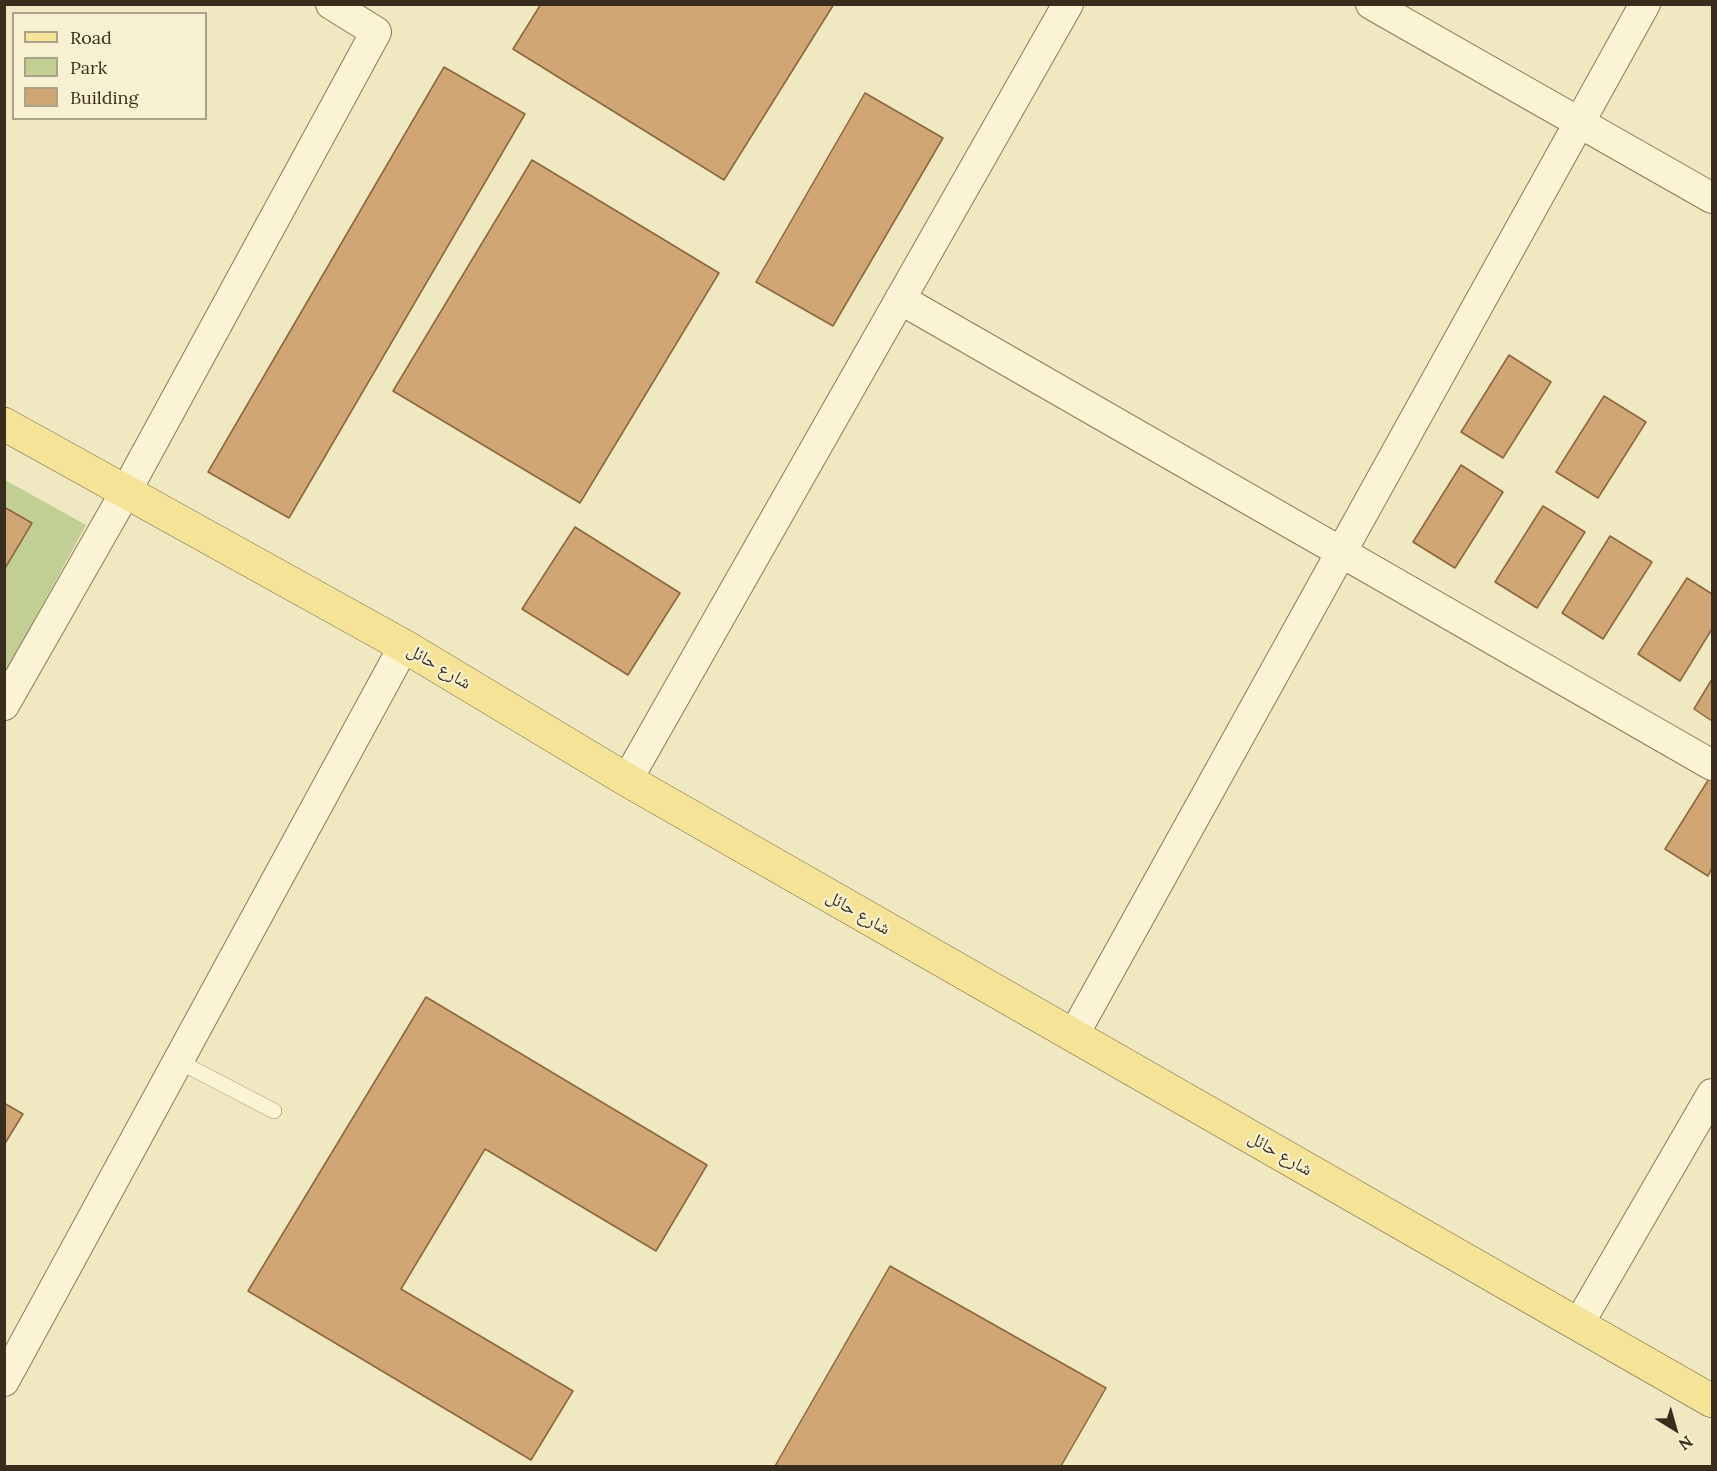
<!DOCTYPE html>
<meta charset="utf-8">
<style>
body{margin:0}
#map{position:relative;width:1717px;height:1471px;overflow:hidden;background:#f0e8c1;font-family:Lora,serif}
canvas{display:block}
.frame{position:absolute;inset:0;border:6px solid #392e1d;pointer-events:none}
.legend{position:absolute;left:12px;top:12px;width:195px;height:108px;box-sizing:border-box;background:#f7f1d1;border:2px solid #aba389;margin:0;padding:8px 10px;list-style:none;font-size:18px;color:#392e1d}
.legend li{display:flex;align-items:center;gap:12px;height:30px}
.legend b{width:30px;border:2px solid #aba389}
.north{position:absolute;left:1645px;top:1399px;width:60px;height:60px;-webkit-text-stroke:4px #f7f1d1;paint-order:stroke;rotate:143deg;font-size:16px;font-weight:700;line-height:24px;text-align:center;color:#392e1d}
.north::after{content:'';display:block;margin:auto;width:21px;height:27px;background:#392e1d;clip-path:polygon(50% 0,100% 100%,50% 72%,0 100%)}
</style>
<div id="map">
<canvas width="1717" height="1471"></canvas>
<div class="frame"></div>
<ul class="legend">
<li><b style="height:8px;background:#f5e497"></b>Road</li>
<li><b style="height:16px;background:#c1cf94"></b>Park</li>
<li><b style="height:16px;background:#d0a675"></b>Building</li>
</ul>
<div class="north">N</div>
</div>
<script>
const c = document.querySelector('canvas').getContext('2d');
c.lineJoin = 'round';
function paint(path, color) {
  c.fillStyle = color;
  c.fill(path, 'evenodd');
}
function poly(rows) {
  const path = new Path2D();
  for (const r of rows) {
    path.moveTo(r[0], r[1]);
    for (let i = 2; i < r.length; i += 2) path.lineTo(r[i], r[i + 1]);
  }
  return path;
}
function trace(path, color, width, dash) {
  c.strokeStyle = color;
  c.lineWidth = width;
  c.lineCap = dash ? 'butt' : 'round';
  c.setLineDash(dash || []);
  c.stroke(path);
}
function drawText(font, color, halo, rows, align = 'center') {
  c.font = font + ' Lora,"Noto Naskh Arabic",serif';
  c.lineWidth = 4.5;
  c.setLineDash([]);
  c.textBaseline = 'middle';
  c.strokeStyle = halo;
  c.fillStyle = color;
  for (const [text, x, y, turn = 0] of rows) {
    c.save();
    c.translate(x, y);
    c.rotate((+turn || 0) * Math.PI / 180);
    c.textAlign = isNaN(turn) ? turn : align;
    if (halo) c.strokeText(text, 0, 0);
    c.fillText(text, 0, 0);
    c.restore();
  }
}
const green = poly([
 [5,480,86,525,5,674]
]);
const building = poly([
 [541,4,834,4,724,180,513,49,541,4],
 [444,67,525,114,289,518,208,472,444,67],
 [865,93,943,138,833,326,756,282,865,93],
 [532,160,719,273,580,503,393,391,532,160],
 [1509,355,1551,382,1503,458,1461,432,1509,355],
 [1604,396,1646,422,1598,498,1556,472,1604,396],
 [1461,465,1503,492,1455,568,1413,542,1461,465],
 [1543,506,1585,532,1537,608,1495,582,1543,506],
 [4,507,32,523,4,570,4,507],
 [575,527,680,593,628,675,522,609,575,527],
 [1610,536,1652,562,1603,639,1562,613,1610,536],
 [1687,578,1712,594,1712,629,1680,681,1638,654,1687,578],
 [1712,679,1712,721,1694,709,1712,679],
 [1712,774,1712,868,1708,876,1665,849,1712,774],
 [426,997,707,1165,656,1251,485,1149,401,1289,573,1391,531,1460,248,1291,426,997],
 [4,1103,23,1114,4,1145,4,1103],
 [890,1266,1106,1388,1061,1466,775,1466,890,1266]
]);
const service = poly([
 [180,1062,274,1111]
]);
const minor = poly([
 [1371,4,1712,198],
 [900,299,1712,765],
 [4,705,125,493,376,32,331,4],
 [627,780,1068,4],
 [1073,1036,1645,4],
 [1578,1325,1712,1094],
 [4,1381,404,646]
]);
const primary = poly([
 [4,424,404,646,627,780,1712,1401]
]);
const streetNames = [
 ["شارع حائل",439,667,31],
 ["شارع حائل",858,913,30],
 ["شارع حائل",1280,1154,30]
];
paint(green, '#c1cf94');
paint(building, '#d0a675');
trace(building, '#8b653c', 1.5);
trace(service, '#8b7958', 16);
trace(minor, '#8b7958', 32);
trace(primary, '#58462c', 34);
trace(service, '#faf4d5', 15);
trace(minor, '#faf4d5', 30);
trace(primary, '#f5e497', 33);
drawText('18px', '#392e1d', '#f7f1d1', streetNames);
</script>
